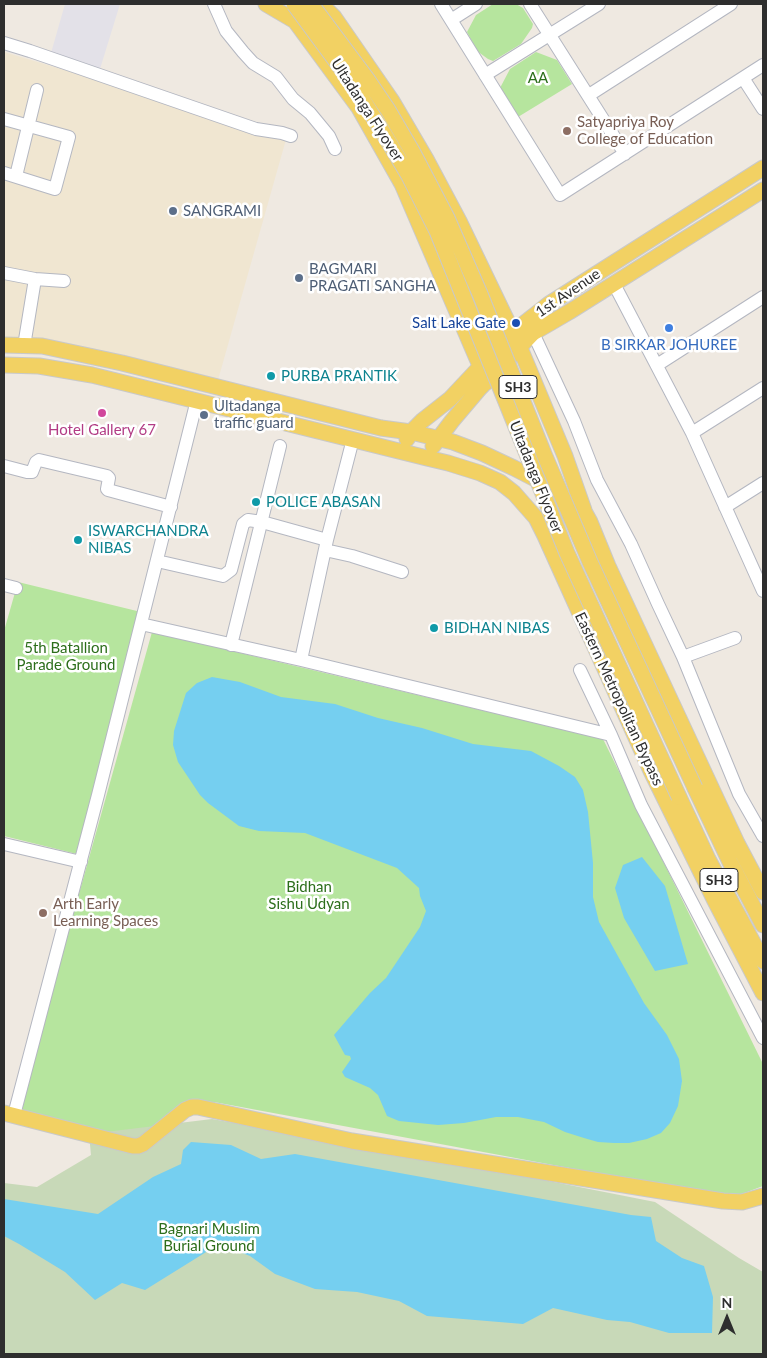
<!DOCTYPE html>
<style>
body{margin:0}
#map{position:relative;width:767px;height:1358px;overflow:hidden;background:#efe9e1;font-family:Lato,sans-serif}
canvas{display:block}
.frame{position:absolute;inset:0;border:5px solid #2e2e2e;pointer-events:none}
.north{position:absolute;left:702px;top:1293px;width:50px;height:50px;-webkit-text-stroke:4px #fff;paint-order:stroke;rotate:0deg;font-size:14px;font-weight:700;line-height:20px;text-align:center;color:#2e2e2e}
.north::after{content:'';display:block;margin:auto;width:18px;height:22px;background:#2e2e2e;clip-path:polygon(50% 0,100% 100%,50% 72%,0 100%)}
</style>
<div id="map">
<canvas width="767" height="1358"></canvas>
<div class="frame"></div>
<div class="north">N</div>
</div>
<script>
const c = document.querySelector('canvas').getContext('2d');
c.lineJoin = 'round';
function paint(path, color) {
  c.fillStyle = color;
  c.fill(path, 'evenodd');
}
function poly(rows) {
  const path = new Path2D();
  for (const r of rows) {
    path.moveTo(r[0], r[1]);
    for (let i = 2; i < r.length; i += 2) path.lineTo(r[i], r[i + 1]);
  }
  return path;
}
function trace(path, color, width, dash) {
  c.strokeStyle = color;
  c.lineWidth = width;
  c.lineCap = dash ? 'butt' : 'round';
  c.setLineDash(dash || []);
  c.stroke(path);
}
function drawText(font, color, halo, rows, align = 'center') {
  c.font = font + ' Lato,sans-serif';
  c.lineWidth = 5;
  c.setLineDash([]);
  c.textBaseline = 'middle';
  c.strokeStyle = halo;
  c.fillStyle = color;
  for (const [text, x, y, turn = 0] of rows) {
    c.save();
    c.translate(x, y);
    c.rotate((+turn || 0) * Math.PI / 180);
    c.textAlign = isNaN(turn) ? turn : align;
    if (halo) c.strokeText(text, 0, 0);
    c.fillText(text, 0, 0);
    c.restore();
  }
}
const industrial = poly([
 [65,4,120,4,100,69,51,53]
]);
const education = poly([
 [4,52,287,136,218,380,103,353,32,338,4,338]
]);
const green = poly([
 [493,4,516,4,523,8,533,24,532,28,521,44,493,61,488,59,477,51,467,32,476,15],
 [536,52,557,60,572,84,518,117,500,88,510,69],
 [18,582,141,612,77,854,4,836,4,631],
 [152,632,603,739,763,1064,763,1186,731,1198,214,1102,136,1141,19,1109]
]);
const cemetery = poly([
 [212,1119,458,1163,655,1202,739,1258,763,1272,763,1354,4,1354,4,1183,37,1187,91,1155,89,1134]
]);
const water = poly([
 [212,677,240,682,281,697,335,704,378,718,422,728,473,744,531,751,559,766,575,777,583,790,588,812,593,863,593,897,599,922,644,1003,667,1035,679,1059,682,1081,678,1106,670,1123,661,1133,647,1139,629,1143,614,1143,598,1142,584,1138,565,1132,544,1122,518,1117,496,1117,464,1123,438,1125,399,1121,387,1116,378,1095,370,1088,345,1077,342,1072,351,1059,350,1056,345,1055,334,1035,370,993,386,978,420,927,426,911,420,896,419,888,397,868,305,833,259,831,239,826,208,803,200,795,178,762,173,745,174,731,186,693,197,683],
 [642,857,665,886,688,964,655,971,624,918,615,888,623,865],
 [191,1142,231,1145,261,1159,295,1154,631,1215,651,1217,656,1241,682,1258,704,1266,713,1297,712,1333,669,1333,630,1322,607,1320,553,1308,523,1324,427,1316,399,1301,357,1292,315,1289,275,1274,250,1256,219,1244,145,1290,122,1283,95,1300,65,1272,19,1244,4,1236,4,1199,98,1214,153,1177,181,1164,183,1150]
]);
const minor = poly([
 [214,4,226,31,243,52,253,63,276,77,293,99,310,113,329,136,335,149],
 [441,4,560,195,763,65],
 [530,4,625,154],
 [451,20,476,4],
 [4,43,30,51,256,129,282,133,291,136],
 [485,75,599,4],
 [743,78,763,109],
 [589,95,731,4],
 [4,119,69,137,55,189,4,173],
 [16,176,37,90],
 [4,273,35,279,64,281],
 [614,284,692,433,763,591],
 [533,333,574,421,597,480,631,544,658,604,683,657,739,794,763,836],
 [24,346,35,279],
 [657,365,763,297],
 [692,433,763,388],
 [4,466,27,472,32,472,36,462,39,460,107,476,109,478,107,489,108,490,171,507],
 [725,507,763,483],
 [325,550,352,556,402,572],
 [157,561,223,576,231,570,243,524,248,520,262,522,327,540],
 [4,585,16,588],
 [141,624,301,660,611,735,641,805,763,1038],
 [231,645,280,446],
 [683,657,735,638],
 [301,660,327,540,353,439],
 [580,670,611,735],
 [4,844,81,862],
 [14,1115,98,795,197,400]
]);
const major = poly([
 [266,4,295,21,359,108,402,184,487,382],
 [321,4,334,17,392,101,426,159,459,221,520,348,565,456,584,510],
 [4,345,42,346,122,363,381,428,411,432,453,442,482,453,514,468,547,485,576,504,585,513,590,522,608,566,737,843,763,892],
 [4,365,39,366,92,375,427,458,448,463,480,473,500,482,514,493,536,518,545,536,651,771,714,899,763,993],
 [407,439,411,432,422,421,450,399,512,333,549,304,763,168],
 [433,446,452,421,480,388,533,333,569,312,763,190],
 [695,788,730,862,763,925],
 [679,797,708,859,763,961],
 [4,1113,133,1146,138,1146,143,1144,185,1110,192,1107,198,1107,352,1141,723,1201,742,1202,763,1196]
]);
const majorBridge = poly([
 [294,4,353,84,386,137,409,176,437,231,567,553,679,797],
 [311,4,367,79,388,110,412,151,447,218,480,294,544,454,590,562,695,788]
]);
const markers = [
 [567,131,5,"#8d6e63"],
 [173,211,5,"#5c6f8a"],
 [299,278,5,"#5c6f8a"],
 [516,323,5,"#1a4fb4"],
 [669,328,5,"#3f7fe0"],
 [271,376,5,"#0f9aa8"],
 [102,413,5,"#d1479c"],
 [204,415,5,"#5c6f8a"],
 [256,502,5,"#0f9aa8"],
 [78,540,5,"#0f9aa8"],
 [434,628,5,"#0f9aa8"],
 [43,913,5,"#8d6e63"]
];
const shields = [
 [518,387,38],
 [719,880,38]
];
const shieldNames = [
 ["SH3",518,387],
 ["SH3",719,880]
];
const parkNames = [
 ["AA",538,78],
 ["5th Batallion",66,648],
 ["Parade Ground",66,665],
 ["Bidhan",309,887],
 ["Sishu Udyan",309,904],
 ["Bagnari Muslim",209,1229],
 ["Burial Ground",209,1246]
];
const streetNames = [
 ["Ultadanga Flyover",367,110,57],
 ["1st Avenue",568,293,-34],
 ["Ultadanga Flyover",536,477,68],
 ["Eastern Metropolitan Bypass",619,699,65]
];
const educationNames = [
 ["Satyapriya Roy",577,122],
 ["College of Education",577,139],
 ["Arth Early",53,904],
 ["Learning Spaces",53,921]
];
const serviceNames = [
 ["SANGRAMI",183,211],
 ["BAGMARI",309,269],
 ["PRAGATI SANGHA",309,286],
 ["Ultadanga",214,406],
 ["traffic guard",214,423]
];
const transitNames = [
 ["Salt Lake Gate",506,323]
];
const shopNames = [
 ["B SIRKAR JOHUREE",669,345]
];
const cultureNames = [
 ["PURBA PRANTIK",281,376],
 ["POLICE ABASAN",266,502],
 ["ISWARCHANDRA",88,531],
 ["NIBAS",88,548],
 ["BIDHAN NIBAS",444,628]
];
const hotelNames = [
 ["Hotel Gallery 67",102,430]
];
paint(industrial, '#e3e1e8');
paint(education, '#f0e6d1');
paint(green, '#b6e59e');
paint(cemetery, '#c8d9b8');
paint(water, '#75cff0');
trace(minor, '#b4b7c1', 14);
trace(major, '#c9c9c9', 17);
trace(minor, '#fff', 12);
trace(major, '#f2d163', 15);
trace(majorBridge, '#c9c9c9', 17, []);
trace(majorBridge, '#f2d163', 15);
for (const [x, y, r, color] of markers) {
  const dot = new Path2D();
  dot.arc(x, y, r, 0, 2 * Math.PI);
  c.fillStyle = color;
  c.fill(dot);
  trace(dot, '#fff', 2);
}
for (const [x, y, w] of shields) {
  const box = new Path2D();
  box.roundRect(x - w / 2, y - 11.5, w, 23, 4);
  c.fillStyle = '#fff';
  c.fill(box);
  trace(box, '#2e2e2e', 1);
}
drawText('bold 14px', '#2e2e2e', null, shieldNames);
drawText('15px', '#2c6e1b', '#fff', parkNames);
drawText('15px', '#2e2e2e', '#fff', streetNames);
drawText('15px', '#785e54', '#fff', educationNames, 'left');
drawText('15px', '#4e5e75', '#fff', serviceNames, 'left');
drawText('15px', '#164399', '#fff', transitNames, 'right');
drawText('15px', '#366cbe', '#fff', shopNames);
drawText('15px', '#0d838f', '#fff', cultureNames, 'left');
drawText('15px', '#b23c85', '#fff', hotelNames);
</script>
